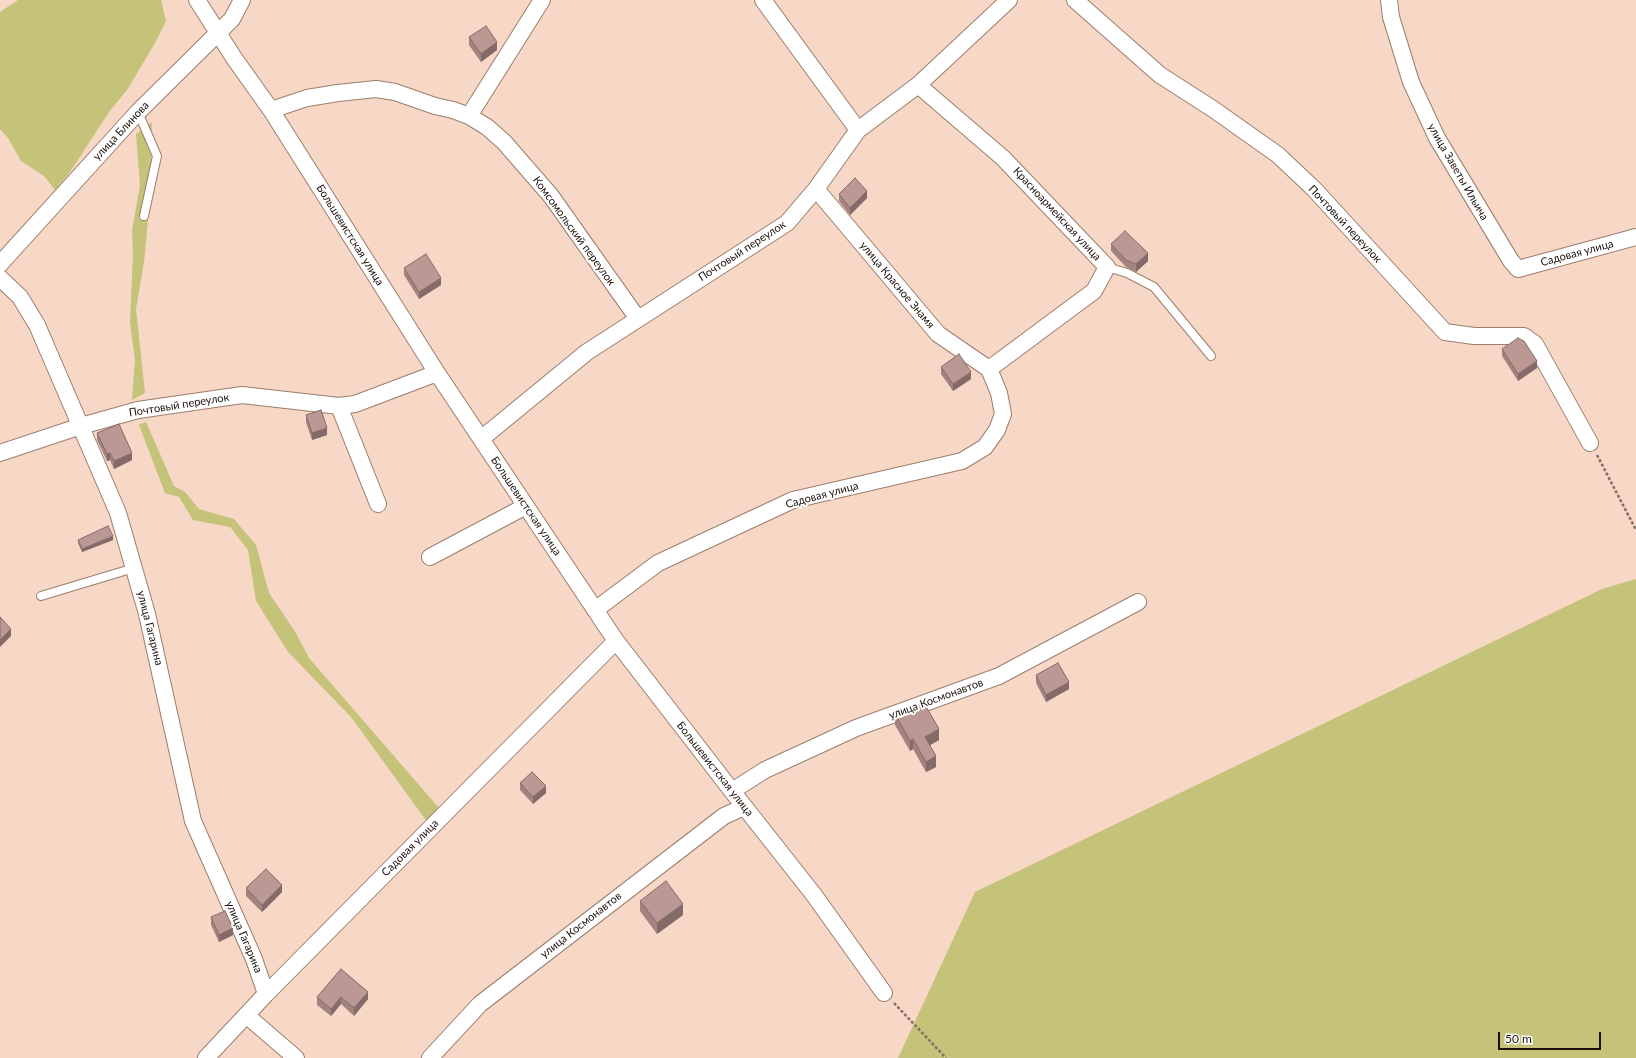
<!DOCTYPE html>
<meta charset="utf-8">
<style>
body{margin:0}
#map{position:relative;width:1636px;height:1058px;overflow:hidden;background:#f7d7c5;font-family:Lato,sans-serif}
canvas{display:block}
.scale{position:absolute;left:1498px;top:1032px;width:103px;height:18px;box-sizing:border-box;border:2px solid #1b100a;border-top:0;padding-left:5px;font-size:12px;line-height:14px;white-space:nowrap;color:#1b100a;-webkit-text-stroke:3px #fff;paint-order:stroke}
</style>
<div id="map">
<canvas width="1636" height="1058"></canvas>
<div class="scale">50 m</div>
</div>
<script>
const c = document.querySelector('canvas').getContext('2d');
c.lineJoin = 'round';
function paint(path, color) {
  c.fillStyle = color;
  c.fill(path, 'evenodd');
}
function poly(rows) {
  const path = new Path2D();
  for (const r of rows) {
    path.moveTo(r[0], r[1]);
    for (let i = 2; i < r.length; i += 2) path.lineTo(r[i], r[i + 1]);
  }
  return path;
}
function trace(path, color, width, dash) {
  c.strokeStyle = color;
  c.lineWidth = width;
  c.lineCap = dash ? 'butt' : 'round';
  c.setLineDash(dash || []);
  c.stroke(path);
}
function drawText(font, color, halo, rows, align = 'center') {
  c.font = font + ' Lato,sans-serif';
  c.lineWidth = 4;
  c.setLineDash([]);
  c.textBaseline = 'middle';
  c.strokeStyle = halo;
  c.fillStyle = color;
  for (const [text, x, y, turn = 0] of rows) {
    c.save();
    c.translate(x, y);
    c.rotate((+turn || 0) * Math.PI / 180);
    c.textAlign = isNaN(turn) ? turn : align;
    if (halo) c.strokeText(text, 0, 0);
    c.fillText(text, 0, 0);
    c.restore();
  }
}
const green = poly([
 [18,0,161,0,166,21,155,43,127,90,109,112,70,172,55,190,44,176,21,161,8,138,0,129,0,12],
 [152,122,150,200,144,262,136,309,145,393,132,400,135,360,130,322,133,254,132,231,140,185,136,134],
 [146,422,174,486,185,492,199,509,234,519,256,545,269,593,296,633,309,658,439,808,428,823,351,717,288,652,256,601,248,550,230,527,193,520,179,497,165,493,139,425],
 [1636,579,1636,1058,898,1058,975,892,1602,589]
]);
const path = poly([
 [1597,455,1636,530],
 [894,1003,946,1058]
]);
const service = poly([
 [138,112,157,156,144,216],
 [1107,267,1127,273,1154,287,1211,356],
 [41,596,134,568]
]);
const minor = poly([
 [197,0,234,58,271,110,437,373,616,641,732,791,814,895,884,993],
 [763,0,858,130],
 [1075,0,1160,75,1213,109,1278,155,1314,189,1445,332,1474,336,1524,336,1535,344,1590,443],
 [1389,0,1391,17,1411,82,1437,138,1511,261,1518,269,1636,237],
 [918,85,1003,158,1107,267,1094,291,989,369],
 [271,110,307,98,338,93,376,89,395,92,435,106,453,110,469,116,487,127,504,142,551,196,638,319],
 [469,116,542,0],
 [816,189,938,334,989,369],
 [0,264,138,112,232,19,242,0],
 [0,278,20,297,37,325,118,513,147,614,193,821,254,959,266,994],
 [339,406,378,504],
 [481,439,587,352,787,223,816,189,858,130,918,85,1009,0],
 [0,453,81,426,138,410,242,395,339,406,355,404,437,373],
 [430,557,526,506],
 [595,610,658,563,793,500,962,461,985,447,997,430,1003,414,999,393,989,369],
 [732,791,765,770,856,728,999,676,1138,602],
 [246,1015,296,1058],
 [206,1058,266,994,616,641],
 [430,1058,480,1004,724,816,744,807]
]);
const wall = poly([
 [469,37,497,50,481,62,469,45],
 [839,194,867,198,850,215,839,201],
 [1111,244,1148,261,1136,272,1126,267,1111,251],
 [404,268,441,285,419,299,404,275],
 [1502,349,1537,368,1518,381,1502,356],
 [941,367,971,379,953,391,941,374],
 [306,415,327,435,312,440,306,422],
 [97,433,132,460,114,469,110,460,107,461,97,440],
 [78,540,113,540,82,552,78,543],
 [1036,675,1069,689,1046,702,1036,683],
 [895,714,939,740,930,745,936,767,926,772,913,749,910,751,895,725],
 [520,783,546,793,533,804,520,790],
 [246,888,282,892,262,912,246,896],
 [640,901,683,915,657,934,640,911],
 [211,917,233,935,219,942,211,925],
 [341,969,368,999,354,1016,341,1004,331,1016,317,1005,317,997]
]);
const shadedWall = poly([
 [497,42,497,50,481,62,481,54],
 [867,191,867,198,850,215,850,208],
 [1148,253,1148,261,1136,272,1136,264],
 [441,278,441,285,419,299,419,292],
 [1537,361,1537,368,1518,381,1518,374],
 [971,372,971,379,953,391,953,384],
 [327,428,327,435,312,440,312,433],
 [110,453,110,460,107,461,107,454],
 [132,453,132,460,114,469,114,461],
 [113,536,113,540,82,552,82,549],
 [11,629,11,636,0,647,0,640],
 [1069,682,1069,689,1046,702,1046,695],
 [939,729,939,740,925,748,925,737],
 [913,739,913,749,910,751,910,741],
 [936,756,936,767,926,772,926,762],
 [546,786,546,793,533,804,533,797],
 [282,885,282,892,262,912,262,905],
 [683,904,683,915,657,934,657,923],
 [233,928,233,935,219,942,219,935],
 [368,992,368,999,354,1016,354,1008],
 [341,997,341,1004,331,1016,331,1009]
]);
const building = poly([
 [486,26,497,42,481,54,469,37,486,26],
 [855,178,867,191,850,208,839,194,855,178],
 [1125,231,1148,253,1136,264,1126,260,1111,244,1125,231],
 [426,254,441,278,419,292,404,268,426,254],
 [1518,338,1524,341,1537,361,1518,374,1502,349,1518,338],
 [959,354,971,372,953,384,941,367,959,354],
 [321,410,327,428,312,433,306,415,321,410],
 [119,424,132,453,114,461,110,453,107,454,97,433,119,424],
 [108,526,113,536,82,549,78,540,108,526],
 [0,617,11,629,0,640,0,617],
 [1058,663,1069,682,1046,695,1036,675,1058,663],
 [924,703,939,729,925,737,936,756,926,762,913,739,910,741,895,714,924,703],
 [532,772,546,786,533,797,520,783,532,772],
 [266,869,282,885,262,905,246,888,266,869],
 [666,881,683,904,657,923,640,901,666,881],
 [225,911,233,928,219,935,211,917,225,911],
 [341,969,368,992,354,1008,341,997,331,1009,317,997,341,969]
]);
const streetNames = [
 ["улица Блинова",121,131,-47],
 ["улица Заветы Ильича",1458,172,60],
 ["Красноармейская улица",1057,214,47],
 ["Почтовый переулок",1345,224,47],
 ["Комсомольский переулок",574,231,54],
 ["Большевистская улица",350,235,58],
 ["Почтовый переулок",742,251,-33],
 ["Садовая улица",1577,253,-15],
 ["улица Красное Знамя",897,285,50],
 ["Почтовый переулок",179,405,-9],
 ["Садовая улица",822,495,-15],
 ["Большевистская улица",526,506,56],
 ["улица Гагарина",150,628,76],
 ["улица Космонавтов",936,699,-20],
 ["Большевистская улица",715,769,52],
 ["Садовая улица",410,848,-45],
 ["улица Космонавтов",581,925,-38],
 ["улица Гагарина",244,937,67]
];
paint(green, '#c5c37a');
trace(service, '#9b7e6d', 10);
trace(minor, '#9b7e6d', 18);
trace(path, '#846f63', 2.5, [3, 2]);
trace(service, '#fff', 8);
trace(minor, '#fff', 16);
paint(wall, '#a28380');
paint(shadedWall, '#846a68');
paint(building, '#bc9895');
trace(building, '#846a68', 1);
drawText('11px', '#1b100a', '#fff', streetNames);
</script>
